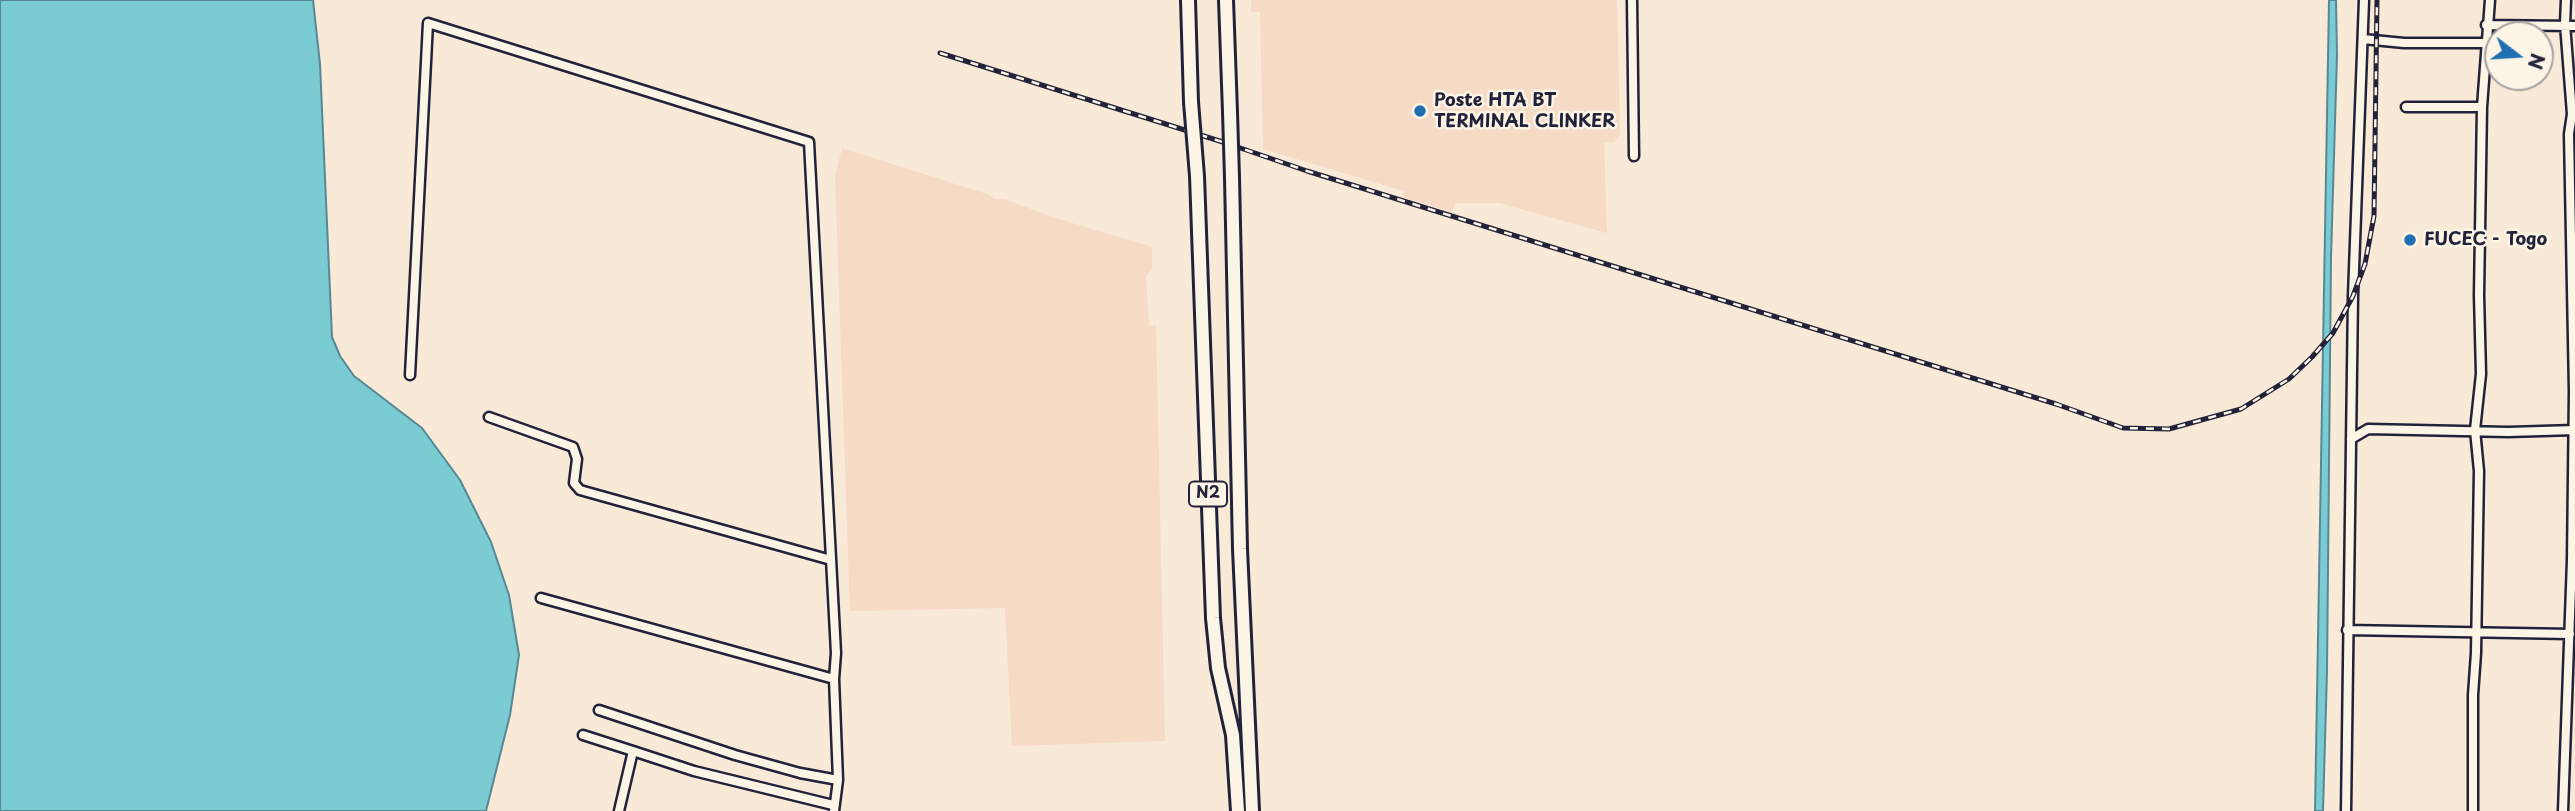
<!DOCTYPE html>
<style>
body{margin:0}
#map{position:relative;width:2575px;height:811px;overflow:hidden;background:#f9e9d7;font-family:"Playpen Sans",sans-serif}
canvas{display:block}
.north{position:absolute;left:2484px;top:21px;width:70px;height:70px;box-sizing:border-box;background:#fcf5e5;border:2px solid #a5a1a1;border-radius:50%;rotate:107deg;font-size:19px;font-weight:700;line-height:28px;text-align:center;color:#22223b}
.north::after{content:'';display:block;margin:auto;width:24px;height:32px;background:#1f6fb2;clip-path:polygon(50% 0,100% 100%,50% 72%,0 100%)}
</style>
<div id="map">
<canvas width="2575" height="811"></canvas>
<div class="north">N</div>
</div>
<script>
const c = document.querySelector('canvas').getContext('2d');
c.lineJoin = 'round';
function paint(path, color) {
  c.fillStyle = color;
  c.fill(path, 'evenodd');
}
function poly(rows) {
  const path = new Path2D();
  for (const r of rows) {
    path.moveTo(r[0], r[1]);
    for (let i = 2; i < r.length; i += 2) path.lineTo(r[i], r[i + 1]);
  }
  return path;
}
function trace(path, color, width, dash) {
  c.strokeStyle = color;
  c.lineWidth = width;
  c.lineCap = dash ? 'butt' : 'round';
  c.setLineDash(dash || []);
  c.stroke(path);
}
function drawText(font, color, halo, rows, align = 'center') {
  c.font = font + ' "Playpen Sans",sans-serif';
  c.lineWidth = 5;
  c.setLineDash([]);
  c.textBaseline = 'middle';
  c.strokeStyle = halo;
  c.fillStyle = color;
  for (const [text, x, y, turn = 0] of rows) {
    c.save();
    c.translate(x, y);
    c.rotate((+turn || 0) * Math.PI / 180);
    c.textAlign = isNaN(turn) ? turn : align;
    if (halo) c.strokeText(text, 0, 0);
    c.fillText(text, 0, 0);
    c.restore();
  }
}
const built = poly([
 [1251,0,1617,0,1620,134,1614,142,1604,142,1607,233,1499,203,1455,203,1452,212,1403,197,1404,191,1263,149,1260,12,1251,12],
 [842,148,990,195,994,199,1005,199,1052,217,1152,247,1152,269,1146,277,1149,325,1156,325,1165,741,1012,746,1005,608,850,611,835,176]
]);
const water = poly([
 [0,0,313,0,320,64,332,337,340,356,354,376,422,428,460,480,491,542,509,595,519,655,510,715,486,811,0,811,0,0],
 [2329,0,2336,0,2337,55,2331,258,2327,671,2323,811,2315,811,2329,0]
]);
const minor = poly([
 [1632,0,1634,156],
 [2486,25,2575,26],
 [2363,39,2404,43,2487,43],
 [2406,107,2482,107],
 [410,375,428,23,809,142,836,653,834,679,838,780,834,811],
 [489,417,573,447,577,459,574,483,580,490,831,560],
 [2351,439,2368,429,2508,432,2575,430],
 [541,598,834,679],
 [2347,630,2570,634],
 [599,710,735,755,800,773,838,780],
 [583,735,633,751,619,811],
 [633,751,694,771,833,805],
 [2346,811,2353,296,2364,0],
 [2473,811,2473,695,2476,653,2479,471,2475,430,2481,374,2479,295,2482,107,2490,0],
 [2563,811,2572,560,2574,391,2569,134,2572,114,2565,24,2566,0]
]);
const trunk = poly([
 [1188,0,1191,102],
 [1226,0,1230,112],
 [1197,176,1213,618,1218,668,1233,735,1238,811],
 [1232,178,1240,549,1252,811]
]);
const rail = poly([
 [940,53,1226,143,1307,171,2056,404,2123,428,2169,429,2241,409,2289,379,2312,357,2333,333,2353,296,2365,264,2374,216,2377,0]
]);
const trunkBridge = poly([
 [1191,102,1197,176],
 [1230,112,1232,178]
]);
const markers = [
 [1420,111,7,"#1f6fb2"],
 [2410,240,7,"#1f6fb2"]
];
const shields = [
 [1208,494,38]
];
const shieldNames = [
 ["N2",1208,494]
];
const poiNames = [
 ["Poste HTA BT",1434,101],
 ["TERMINAL CLINKER",1434,122],
 ["FUCEC - Togo",2424,240]
];
paint(built, '#f5dac6');
paint(water, '#7accd2');
trace(water, '#578896', 2);
trace(minor, '#22223b', 13);
trace(trunk, '#22223b', 18);
trace(minor, '#fcf5e5', 8);
trace(trunk, '#fcf5e5', 12);
trace(rail, '#22223b', 5);
trace(rail, '#fcf5e5', 2.5, [8]);
trace(trunkBridge, '#22223b', 18, []);
trace(trunkBridge, '#fcf5e5', 12);
for (const [x, y, r, color] of markers) {
  const dot = new Path2D();
  dot.arc(x, y, r, 0, 2 * Math.PI);
  c.fillStyle = color;
  c.fill(dot);
  trace(dot, '#fcf5e5', 2.5);
}
for (const [x, y, w] of shields) {
  const box = new Path2D();
  box.roundRect(x - w / 2, y - 12.5, w, 25, 5);
  c.fillStyle = '#fcf5e5';
  c.fill(box);
  trace(box, '#22223b', 2);
}
drawText('bold 16px', '#22223b', null, shieldNames);
drawText('bold 18px', '#22223b', '#fcf5e5', poiNames, 'left');
</script>
